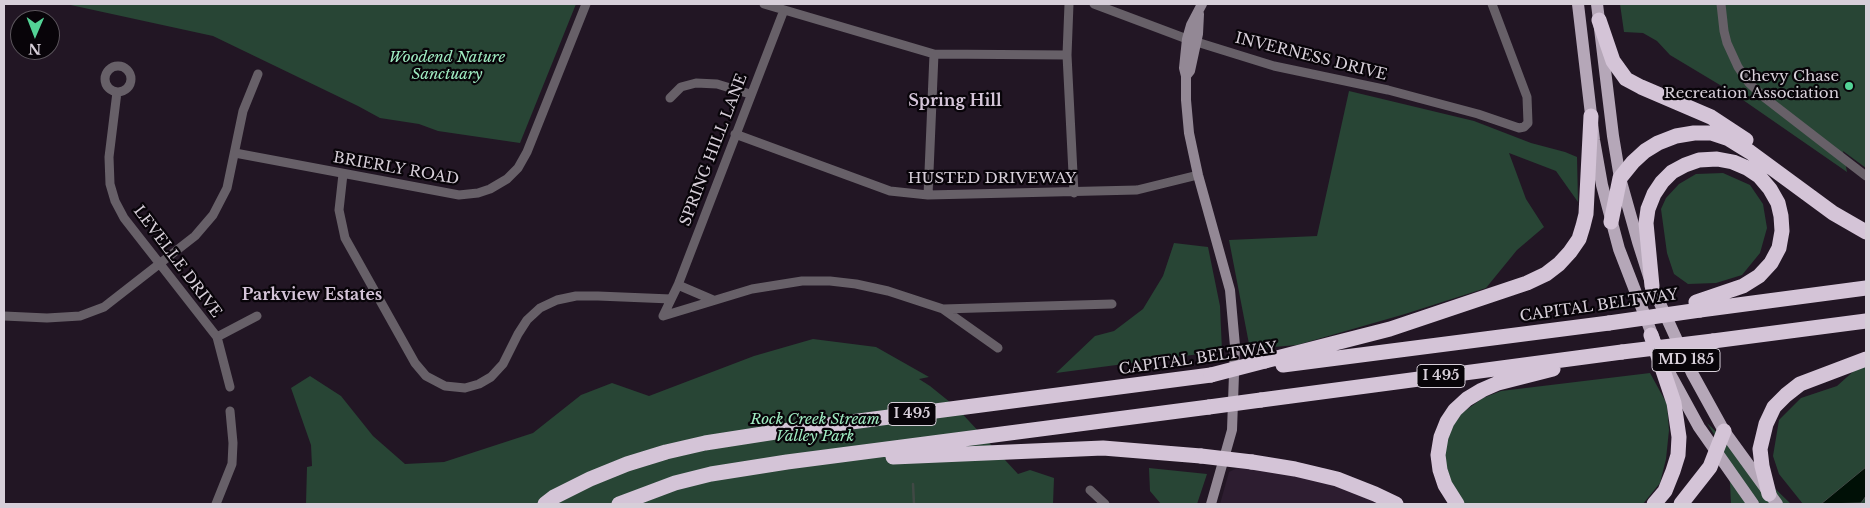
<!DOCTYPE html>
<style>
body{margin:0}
#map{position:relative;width:1870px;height:508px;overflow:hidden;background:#221624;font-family:"Libre Baskerville",serif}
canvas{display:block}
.frame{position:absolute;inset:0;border:5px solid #d7cfd9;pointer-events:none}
.north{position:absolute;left:10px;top:10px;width:50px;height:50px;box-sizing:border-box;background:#080409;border:1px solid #5b555c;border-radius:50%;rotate:181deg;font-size:14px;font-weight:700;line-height:20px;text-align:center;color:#d7cfd9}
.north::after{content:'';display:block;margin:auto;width:18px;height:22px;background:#53d396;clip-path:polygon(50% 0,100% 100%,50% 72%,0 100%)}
</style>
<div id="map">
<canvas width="1870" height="508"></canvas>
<div class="frame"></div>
<div class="north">N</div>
</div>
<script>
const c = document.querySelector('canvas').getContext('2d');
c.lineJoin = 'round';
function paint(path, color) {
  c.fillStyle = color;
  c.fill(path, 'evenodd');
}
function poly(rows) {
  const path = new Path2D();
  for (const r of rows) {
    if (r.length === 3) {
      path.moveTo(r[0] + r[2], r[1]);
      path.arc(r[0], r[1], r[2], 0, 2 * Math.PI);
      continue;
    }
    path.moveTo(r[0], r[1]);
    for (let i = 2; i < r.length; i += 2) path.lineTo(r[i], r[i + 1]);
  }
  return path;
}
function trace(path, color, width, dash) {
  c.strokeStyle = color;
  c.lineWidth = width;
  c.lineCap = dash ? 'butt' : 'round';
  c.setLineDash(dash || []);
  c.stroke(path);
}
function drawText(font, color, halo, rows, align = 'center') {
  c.font = font + ' "Libre Baskerville",serif';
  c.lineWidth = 4.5;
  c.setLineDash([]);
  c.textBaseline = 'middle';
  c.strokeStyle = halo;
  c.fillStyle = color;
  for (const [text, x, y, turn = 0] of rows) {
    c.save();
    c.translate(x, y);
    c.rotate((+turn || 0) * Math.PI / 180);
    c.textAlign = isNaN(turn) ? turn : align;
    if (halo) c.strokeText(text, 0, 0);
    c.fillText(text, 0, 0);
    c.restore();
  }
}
const built = poly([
 [1237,468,1294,474,1326,482,1357,493,1379,504,1220,504,1229,472]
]);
const green = poly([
 [66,4,576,4,520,143,438,131,419,124,380,118,358,106,213,36],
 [1620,4,1866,4,1866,168,1843,151,1847,172,1730,91,1670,55,1657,41,1643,33,1624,32],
 [1349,91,1474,121,1531,143,1565,152,1577,157,1578,202,1556,171,1509,153,1526,199,1544,227,1517,250,1486,288,1405,314,1297,345,1250,349,1229,240,1317,236],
 [1723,173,1750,185,1763,204,1767,228,1760,253,1742,275,1716,283,1688,284,1674,274,1667,253,1661,209,1666,198,1679,184,1696,174],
 [1174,243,1208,247,1220,306,1222,351,1056,373,1095,336,1114,331,1143,309,1163,276],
 [813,339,876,347,929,377,919,379,930,386,956,407,1018,474,1030,470,1054,478,1053,504,306,504,307,467,312,466,311,445,291,388,310,376,341,396,373,436,405,464,444,462,533,433,581,395,612,383,649,396,754,356],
 [1866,360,1866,504,1803,504,1779,474,1773,456,1779,420,1801,398,1837,386],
 [1650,373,1667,404,1669,430,1666,459,1660,483,1643,504,1463,504,1451,488,1442,459,1447,431,1459,415,1483,398,1501,391],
 [1707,423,1791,504,1731,504,1730,483,1724,456,1717,439],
 [1149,468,1207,474,1197,504,1161,504,1150,491]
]);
const water = poly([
 [1866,467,1866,496,1861,503,1821,504,1866,467]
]);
const stream = poly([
 [913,484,914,504]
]);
const street = poly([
 [764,4,934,54,1067,55],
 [1069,4,1067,55,1074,193],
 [1094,4,1187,39,1274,66,1388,90,1478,114,1519,128,1524,127,1528,123,1527,97,1492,4],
 [1721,4,1724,31,1727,43,1738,67,1749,83,1765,98,1866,176],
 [784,10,678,285,663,316,752,289,802,281,830,281,856,284,888,291,943,309,998,348],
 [118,79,13],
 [117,92,109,157,110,184,115,201,124,218,217,337,230,387],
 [670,98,681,87,696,83,717,84,750,94],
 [735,134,890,191,928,195,1137,190,1198,175],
 [235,153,459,195,478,193,490,189,507,179,518,168,527,152,586,4],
 [343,174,339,210,345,238,415,363,426,376,445,386,465,388,479,384,491,377,503,364,518,334,527,320,540,308,557,300,576,296,598,296,671,299],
 [928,195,934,54],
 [678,285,713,300],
 [943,309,1112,304],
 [4,316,47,318,80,316,104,307,195,236,213,215,227,188,243,111,258,74],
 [217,337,257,316],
 [1090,490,1105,504],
 [216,504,232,464,233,443,230,411]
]);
const secondary = poly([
 [1202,4,1191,25,1187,39,1184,68,1186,76,1186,100,1189,133,1198,175,1230,290,1235,346,1232,430,1211,504],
 [1186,76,1190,71,1198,34,1199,14]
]);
const primary = poly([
 [1578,4,1594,140,1602,185,1619,249,1655,342],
 [1597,4,1613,136,1620,178,1638,242,1652,286,1692,373,1724,431,1777,504],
 [1670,374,1699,427,1753,504]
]);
const highway = poly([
 [1599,20,1613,61,1626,79,1641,87,1711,117,1746,140],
 [1611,222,1620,178,1633,162,1645,151,1658,143,1676,136,1694,133,1711,133,1729,139,1750,152,1833,213,1866,232],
 [1652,286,1646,223,1648,209,1654,194,1662,182,1672,172,1685,165,1699,160,1717,159,1733,162,1747,168,1759,176,1770,189,1778,203,1781,216,1782,231,1779,248,1771,263,1759,276,1743,286,1696,302],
 [1700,310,1866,288],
 [1651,335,1674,403,1679,437,1678,455,1673,471,1665,491,1654,504],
 [1713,341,1866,321],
 [1265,361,1390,329,1527,283,1546,274,1559,264,1570,252,1579,239,1583,226,1586,214,1591,116],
 [1283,365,1609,323],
 [1261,400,1622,352],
 [893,457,1103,448,1201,456],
 [1252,462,1295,469,1337,479,1375,494,1396,504],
 [1769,494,1762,466,1760,449,1766,424,1774,407,1786,395,1800,384,1866,359],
 [545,504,554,497,590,479,627,464,666,452,705,443,782,431,1211,375],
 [619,504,675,483,711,474,787,462,1209,407],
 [1457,504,1445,485,1440,470,1438,455,1441,437,1447,422,1455,410,1467,399,1482,390,1498,383,1553,369],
 [1681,504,1710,467,1724,431]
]);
const highwayBridge = poly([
 [1609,323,1700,310],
 [1622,352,1713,341],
 [1211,375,1265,361],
 [1209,407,1261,400],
 [1201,456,1252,462]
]);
const markers = [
 [1849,86,5,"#53d396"]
];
const shields = [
 [1686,360,68],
 [1441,376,48],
 [912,414,48]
];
const shieldNames = [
 ["MD 185",1686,360],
 ["I 495",1441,376],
 ["I 495",912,414]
];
const streetNames = [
 ["INVERNESS DRIVE",1311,57,14],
 ["SPRING HILL LANE",714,150,-69],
 ["BRIERLY ROAD",396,169,10],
 ["HUSTED DRIVEWAY",992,179],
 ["LEVELLE DRIVE",177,262,53],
 ["CAPITAL BELTWAY",1599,306,-8],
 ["CAPITAL BELTWAY",1198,359,-8]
];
const parkNames = [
 ["Woodend Nature",447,58],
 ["Sanctuary",447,75],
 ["Rock Creek Stream",815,420],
 ["Valley Park",815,437]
];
const poiNames = [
 ["Chevy Chase",1839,77],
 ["Recreation Association",1839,94]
];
const neighbourhoodNames = [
 ["Spring Hill",955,101],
 ["Parkview Estates",312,295]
];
paint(built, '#2d1d30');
paint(green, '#284535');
paint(water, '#001006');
trace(water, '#404945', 1);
trace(stream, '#404945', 2.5);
trace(street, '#676068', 9);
trace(secondary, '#938895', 10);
trace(primary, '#b5a7b8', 12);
trace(highway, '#d4c4d7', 15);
trace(highwayBridge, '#d4c4d7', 15);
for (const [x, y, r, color] of markers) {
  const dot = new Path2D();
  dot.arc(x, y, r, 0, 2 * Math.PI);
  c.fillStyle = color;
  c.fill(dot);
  trace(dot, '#080409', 2);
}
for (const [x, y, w] of shields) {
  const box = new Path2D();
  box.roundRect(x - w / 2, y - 11.5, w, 23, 4);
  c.fillStyle = '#080409';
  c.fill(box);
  trace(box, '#d7cfd9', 1);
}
drawText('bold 14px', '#d7cfd9', null, shieldNames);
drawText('15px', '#d7cfd9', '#080409', streetNames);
drawText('italic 15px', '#9febc1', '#080409', parkNames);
drawText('15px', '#d7cfd9', '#080409', poiNames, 'right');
drawText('bold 16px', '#d5c5d9', '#080409', neighbourhoodNames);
</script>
